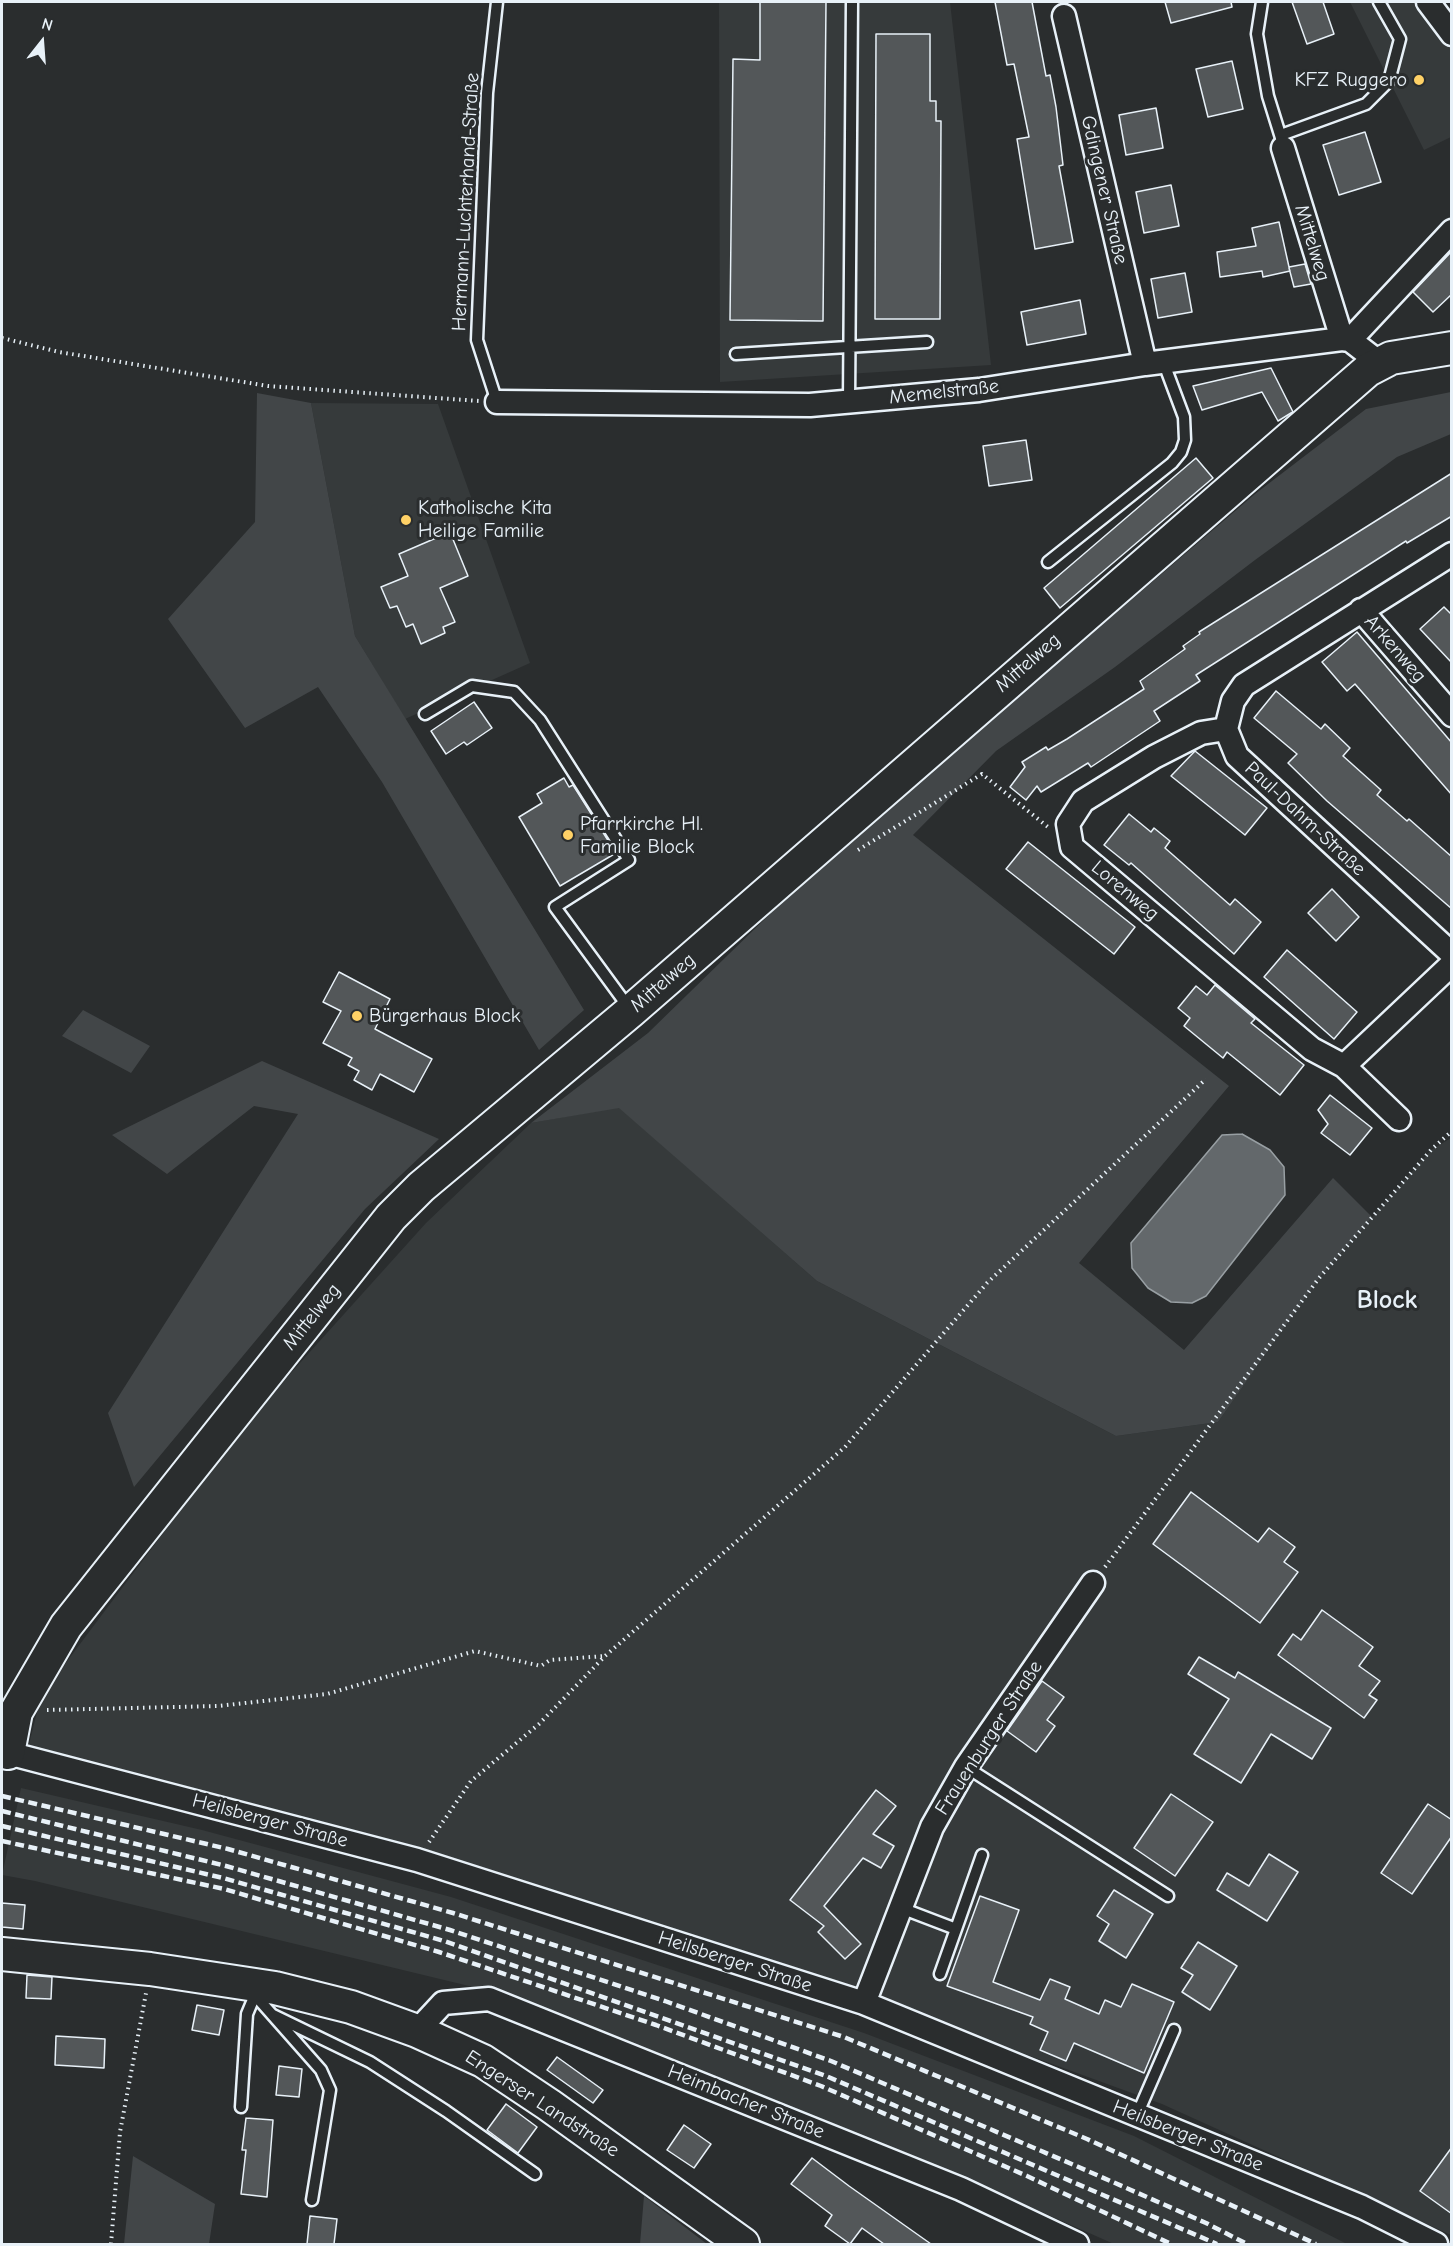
<!DOCTYPE html>
<meta charset="utf-8">
<style>
body{margin:0}
#map{position:relative;width:1453px;height:2246px;overflow:hidden;background:#2a2d2e;font-family:"Comic Neue",sans-serif}
canvas{display:block}
.frame{position:absolute;inset:0;border:3px solid #e8f1f8;pointer-events:none}
.north{position:absolute;left:12px;top:12px;width:60px;height:60px;-webkit-text-stroke:4px #2a2d2e;paint-order:stroke;rotate:17deg;font-size:16px;font-weight:700;line-height:24px;text-align:center;color:#e8f1f8}
.north::after{content:'';display:block;margin:auto;width:21px;height:27px;background:#e8f1f8;clip-path:polygon(50% 0,100% 100%,50% 72%,0 100%)}
</style>
<div id="map">
<canvas width="1453" height="2246"></canvas>
<div class="frame"></div>
<div class="north">N</div>
</div>
<script>
const c = document.querySelector('canvas').getContext('2d');
c.lineJoin = 'round';
function paint(path, color) {
  c.fillStyle = color;
  c.fill(path, 'evenodd');
}
function poly(rows) {
  const path = new Path2D();
  for (const r of rows) {
    path.moveTo(r[0], r[1]);
    for (let i = 2; i < r.length; i += 2) path.lineTo(r[i], r[i + 1]);
  }
  return path;
}
function trace(path, color, width, dash) {
  c.strokeStyle = color;
  c.lineWidth = width;
  c.lineCap = dash ? 'butt' : 'round';
  c.setLineDash(dash || []);
  c.stroke(path);
}
function drawText(font, color, halo, rows, align = 'center') {
  c.font = font + ' "Comic Neue",sans-serif';
  c.lineWidth = 6;
  c.setLineDash([]);
  c.textBaseline = 'middle';
  c.strokeStyle = halo;
  c.fillStyle = color;
  for (const [text, x, y, turn = 0] of rows) {
    c.save();
    c.translate(x, y);
    c.rotate((+turn || 0) * Math.PI / 180);
    c.textAlign = isNaN(turn) ? turn : align;
    if (halo) c.strokeText(text, 0, 0);
    c.fillText(text, 0, 0);
    c.restore();
  }
}
const built = poly([
 [719,2,950,2,991,365,720,382],
 [1350,2,1419,2,1451,45,1451,137,1424,150],
 [311,403,438,404,530,663,405,719,355,636],
 [619,1107,817,1281,1116,1436,1218,1422,1319,1278,1431,1150,1451,1138,1451,2235,1162,2104,740,1950,419,1848,28,1748,41,1696,245,1424,426,1223,531,1123],
 [21,1788,202,1830,451,1897,864,2033,1134,2136,1347,2244,1114,2244,917,2157,469,1986,35,1881,2,1875]
]);
const green = poly([
 [1451,392,1451,434,1397,457,1255,560,1115,667,996,751,913,835,1229,1086,1079,1263,1184,1350,1333,1178,1372,1217,1319,1278,1218,1422,1116,1436,817,1281,619,1108,531,1123,648,1033,812,873,1255,494,1366,409],
 [257,393,311,403,355,636,584,1010,539,1050,382,782,318,687,245,728,168,619,255,522],
 [83,1010,150,1046,131,1073,62,1036],
 [262,1061,439,1139,365,1209,134,1487,108,1413,298,1114,254,1106,167,1174,112,1135],
 [133,2156,215,2204,209,2244,124,2244],
 [644,2196,707,2244,708,2244,640,2244]
]);
const water = poly([
 [1242,1134,1270,1150,1284,1167,1285,1195,1206,1296,1192,1303,1171,1302,1148,1288,1132,1268,1131,1243,1222,1135,1242,1134]
]);
const building = poly([
 [760,2,826,2,823,321,730,320,733,59,760,60,760,2],
 [995,2,1032,2,1046,76,1050,75,1056,107,1063,165,1059,166,1073,242,1035,249,1017,139,1029,137,1014,64,1007,65,995,2],
 [1165,2,1231,2,1232,7,1171,23,1165,2],
 [1292,2,1323,2,1334,34,1307,44,1292,2],
 [876,34,930,34,930,101,936,101,936,121,941,121,940,319,875,319,876,34],
 [1232,61,1243,109,1208,117,1196,69,1232,61],
 [1156,108,1163,148,1126,155,1119,115,1156,108],
 [1365,132,1381,182,1339,195,1323,145,1365,132],
 [1171,185,1179,226,1144,233,1136,192,1171,185],
 [1279,222,1289,267,1305,264,1311,284,1294,287,1289,268,1290,271,1263,277,1262,271,1220,277,1217,252,1256,246,1252,228,1279,222],
 [1452,251,1452,294,1433,312,1413,292,1452,251],
 [1185,273,1192,312,1158,318,1151,279,1185,273],
 [1080,300,1086,334,1027,345,1021,312,1080,300],
 [1271,368,1293,412,1291,413,1278,421,1262,392,1202,410,1193,386,1271,368],
 [1026,440,1032,480,989,486,983,446,1026,440],
 [1196,458,1213,478,1060,608,1044,588,1196,458],
 [1452,473,1452,516,1407,543,1406,541,1196,675,1200,681,1154,711,1160,721,1091,767,1088,763,1041,792,1037,786,1026,800,1010,787,1025,767,1022,762,1046,747,1048,750,1067,739,1144,689,1140,681,1185,649,1183,646,1200,634,1199,632,1452,473],
 [450,532,468,576,440,588,455,622,443,627,445,633,421,644,413,624,406,627,397,606,390,608,381,587,408,576,399,554,450,532],
 [1444,607,1452,615,1452,663,1420,629,1444,607],
 [1357,632,1452,743,1452,795,1355,684,1347,691,1322,662,1357,632],
 [1276,691,1321,729,1325,724,1350,748,1343,756,1381,790,1377,795,1407,821,1409,819,1452,857,1452,909,1327,801,1288,763,1297,754,1254,718,1276,691],
 [474,702,492,728,467,745,464,742,446,754,431,731,474,702],
 [1195,751,1267,808,1245,835,1171,776,1195,751],
 [564,778,569,787,573,785,616,853,560,886,519,817,542,803,537,794,564,778],
 [1129,814,1151,832,1154,828,1170,841,1165,848,1230,905,1235,899,1261,922,1234,954,1131,863,1129,865,1104,845,1129,814],
 [1028,842,1135,927,1114,954,1006,869,1028,842],
 [1332,889,1359,917,1336,941,1308,913,1332,889],
 [1287,950,1357,1012,1334,1039,1264,977,1287,950],
 [339,972,390,999,375,1029,432,1059,414,1092,380,1074,372,1090,354,1080,359,1071,348,1065,352,1058,323,1043,341,1011,323,1002,339,972],
 [1215,985,1255,1019,1251,1023,1304,1065,1280,1095,1227,1052,1223,1058,1184,1026,1190,1018,1178,1008,1196,986,1207,995,1215,985],
 [1330,1095,1372,1128,1350,1155,1321,1133,1328,1124,1318,1110,1330,1095],
 [1191,1492,1258,1542,1269,1528,1295,1547,1284,1562,1298,1572,1260,1623,1153,1544,1191,1492],
 [1322,1610,1373,1647,1359,1666,1380,1681,1369,1695,1377,1700,1364,1718,1278,1655,1293,1634,1301,1640,1322,1610],
 [1199,1657,1235,1678,1238,1672,1331,1728,1312,1759,1271,1734,1241,1783,1194,1754,1229,1699,1188,1674,1199,1657],
 [1042,1681,1064,1697,1047,1720,1055,1726,1036,1752,1007,1731,1042,1681],
 [876,1790,896,1806,873,1834,894,1846,881,1868,863,1858,824,1906,861,1944,845,1959,818,1932,824,1926,790,1900,876,1790],
 [1171,1794,1213,1822,1175,1876,1134,1848,1171,1794],
 [1428,1804,1452,1820,1452,1836,1412,1894,1381,1873,1428,1804],
 [1269,1854,1298,1872,1267,1921,1217,1890,1227,1873,1249,1886,1269,1854],
 [1114,1890,1153,1914,1126,1958,1099,1941,1109,1924,1097,1916,1114,1890],
 [980,1896,1019,1910,993,1982,1040,2000,1050,1979,1070,1987,1065,1999,1099,2014,1105,2000,1121,2007,1132,1984,1174,2002,1144,2073,1074,2043,1066,2061,1040,2050,1048,2032,1030,2024,1033,2017,947,1986,980,1896],
 [2,1903,25,1905,23,1929,2,1927,2,1903],
 [1198,1942,1237,1966,1210,2010,1182,1992,1193,1975,1181,1968,1198,1942],
 [27,1975,52,1977,51,1999,26,1998,27,1975],
 [197,2005,224,2010,219,2035,192,2030,197,2005],
 [56,2036,105,2039,104,2068,55,2065,56,2036],
 [557,2057,603,2090,593,2103,547,2070,557,2057],
 [279,2066,302,2069,299,2097,276,2095,279,2066],
 [506,2104,537,2127,518,2153,487,2130,506,2104],
 [246,2118,273,2120,267,2197,241,2194,246,2150,242,2150,246,2118],
 [684,2125,711,2144,694,2168,667,2150,684,2125],
 [1452,2147,1452,2214,1420,2191,1452,2147],
 [812,2158,849,2186,931,2244,884,2244,862,2228,850,2244,825,2226,832,2215,791,2184,812,2158],
 [310,2216,337,2219,334,2244,307,2244,310,2216]
]);
const path = poly([
 [2,338,59,352,268,386,479,401],
 [858,850,982,774,1048,827],
 [1105,1567,1319,1278,1431,1150,1452,1131],
 [47,1710,218,1706,327,1694,475,1651,541,1666,550,1660,605,1656],
 [429,1842,471,1781,539,1724,605,1656,845,1447,987,1283,1206,1079],
 [111,2244,120,2132,146,1993]
]);
const lane = poly([
 [1262,2,1257,34,1268,96,1282,141],
 [1281,135,1366,104,1389,81,1400,39,1379,2],
 [736,354,927,342],
 [849,401,852,2],
 [497,402,477,340,487,93,497,2],
 [1048,562,1172,463,1181,452,1185,440,1184,417,1163,361],
 [425,714,472,686,514,692,540,720,629,860,555,907,629,1008],
 [966,1767,1168,1896],
 [901,1908,956,1929,982,1855],
 [940,1974,956,1929],
 [253,1993,321,2070,330,2090,312,2200],
 [273,2015,370,2062,446,2111,535,2174],
 [241,2107,247,2014,255,1995],
 [1137,2115,1174,2030]
]);
const street = poly([
 [1428,2,1452,34],
 [1064,16,1145,364],
 [1283,148,1342,339],
 [1350,340,1452,231],
 [497,402,810,405,979,390,1145,364,1342,339,1350,340,1372,357,1377,365],
 [1452,554,1244,685,1233,701,1226,729,1237,756,1452,954],
 [1361,610,1452,715],
 [1226,729,1201,733,1154,757,1083,801,1068,824,1072,847,1312,1049,1344,1066,1399,1119],
 [1344,1066,1452,964],
 [8,1753,417,1860,864,2003,1362,2207,1436,2244],
 [864,2003,932,1827,966,1767,1093,1583],
 [417,2031,443,2003,489,1999,961,2189,1077,2244]
]);
const secondary = poly([
 [8,1753,16,1712,66,1626,391,1217,421,1187,631,1011,1368,370,1391,358,1452,348],
 [2,1954,150,1969,275,1988,351,2007,417,2031,483,2061,549,2105,743,2244]
]);
const rail = poly([
 [2,1796,228,1849,453,1913,844,2037,1087,2139,1316,2244],
 [2,1811,226,1866,450,1930,665,2001,831,2061,1074,2165,1206,2223,1247,2244],
 [2,1826,223,1878,444,1941,826,2076,1217,2244],
 [2,1841,224,1889,439,1952,656,2025,821,2086,1027,2176,1171,2244]
]);
const markers = [
 [1419,80,6,"#ffd166"],
 [406,520,6,"#ffd166"],
 [568,835,6,"#ffd166"],
 [357,1016,6,"#ffd166"]
];
const poiNames = [
 ["KFZ Ruggero",1407,80,"right"],
 ["Katholische Kita",418,508],
 ["Heilige Familie",418,531],
 ["Pfarrkirche Hl.",580,824],
 ["Familie Block",580,847],
 ["Bürgerhaus Block",369,1016]
];
const streetNames = [
 ["Gdingener Straße",1104,190,77],
 ["Hermann-Luchterhand-Straße",466,202,-87],
 ["Mittelweg",1312,243,73],
 ["Memelstraße",944,392,-6],
 ["Arkenweg",1395,649,49],
 ["Mittelweg",1028,663,-41],
 ["Paul-Dahm-Straße",1305,819,43],
 ["Lorenweg",1125,891,40],
 ["Mittelweg",663,983,-41],
 ["Mittelweg",312,1317,-51],
 ["Frauenburger Straße",989,1738,-57],
 ["Heilsberger Straße",270,1821,15],
 ["Heilsberger Straße",735,1962,18],
 ["Heimbacher Straße",746,2102,22],
 ["Engerser Landstraße",542,2104,33],
 ["Heilsberger Straße",1188,2136,22]
];
const districtNames = [
 ["Block",1387,1301]
];
paint(built, '#363a3b');
paint(green, '#424648');
paint(water, '#63686b');
trace(water, '#989fa3', 1.5);
paint(building, '#535759');
trace(building, '#e8f1f8', 1.5);
trace(lane, '#e8f1f8', 15);
trace(street, '#e8f1f8', 27);
trace(secondary, '#e8f1f8', 36);
trace(path, '#e8f1f8', 4, [1.5, 4.5]);
trace(lane, '#2a2d2e', 10);
trace(street, '#2a2d2e', 22);
trace(secondary, '#2a2d2e', 32);
trace(rail, '#e8f1f8', 4.5, [9, 4.5]);
for (const [x, y, r, color] of markers) {
  const dot = new Path2D();
  dot.arc(x, y, r, 0, 2 * Math.PI);
  c.fillStyle = color;
  c.fill(dot);
  trace(dot, '#2a2d2e', 2);
}
drawText('20px', '#e8f1f8', '#2a2d2e', poiNames, 'left');
drawText('20px', '#e8f1f8', '#2a2d2e', streetNames);
drawText('bold 26px', '#e8f1f8', '#2a2d2e', districtNames);
</script>
